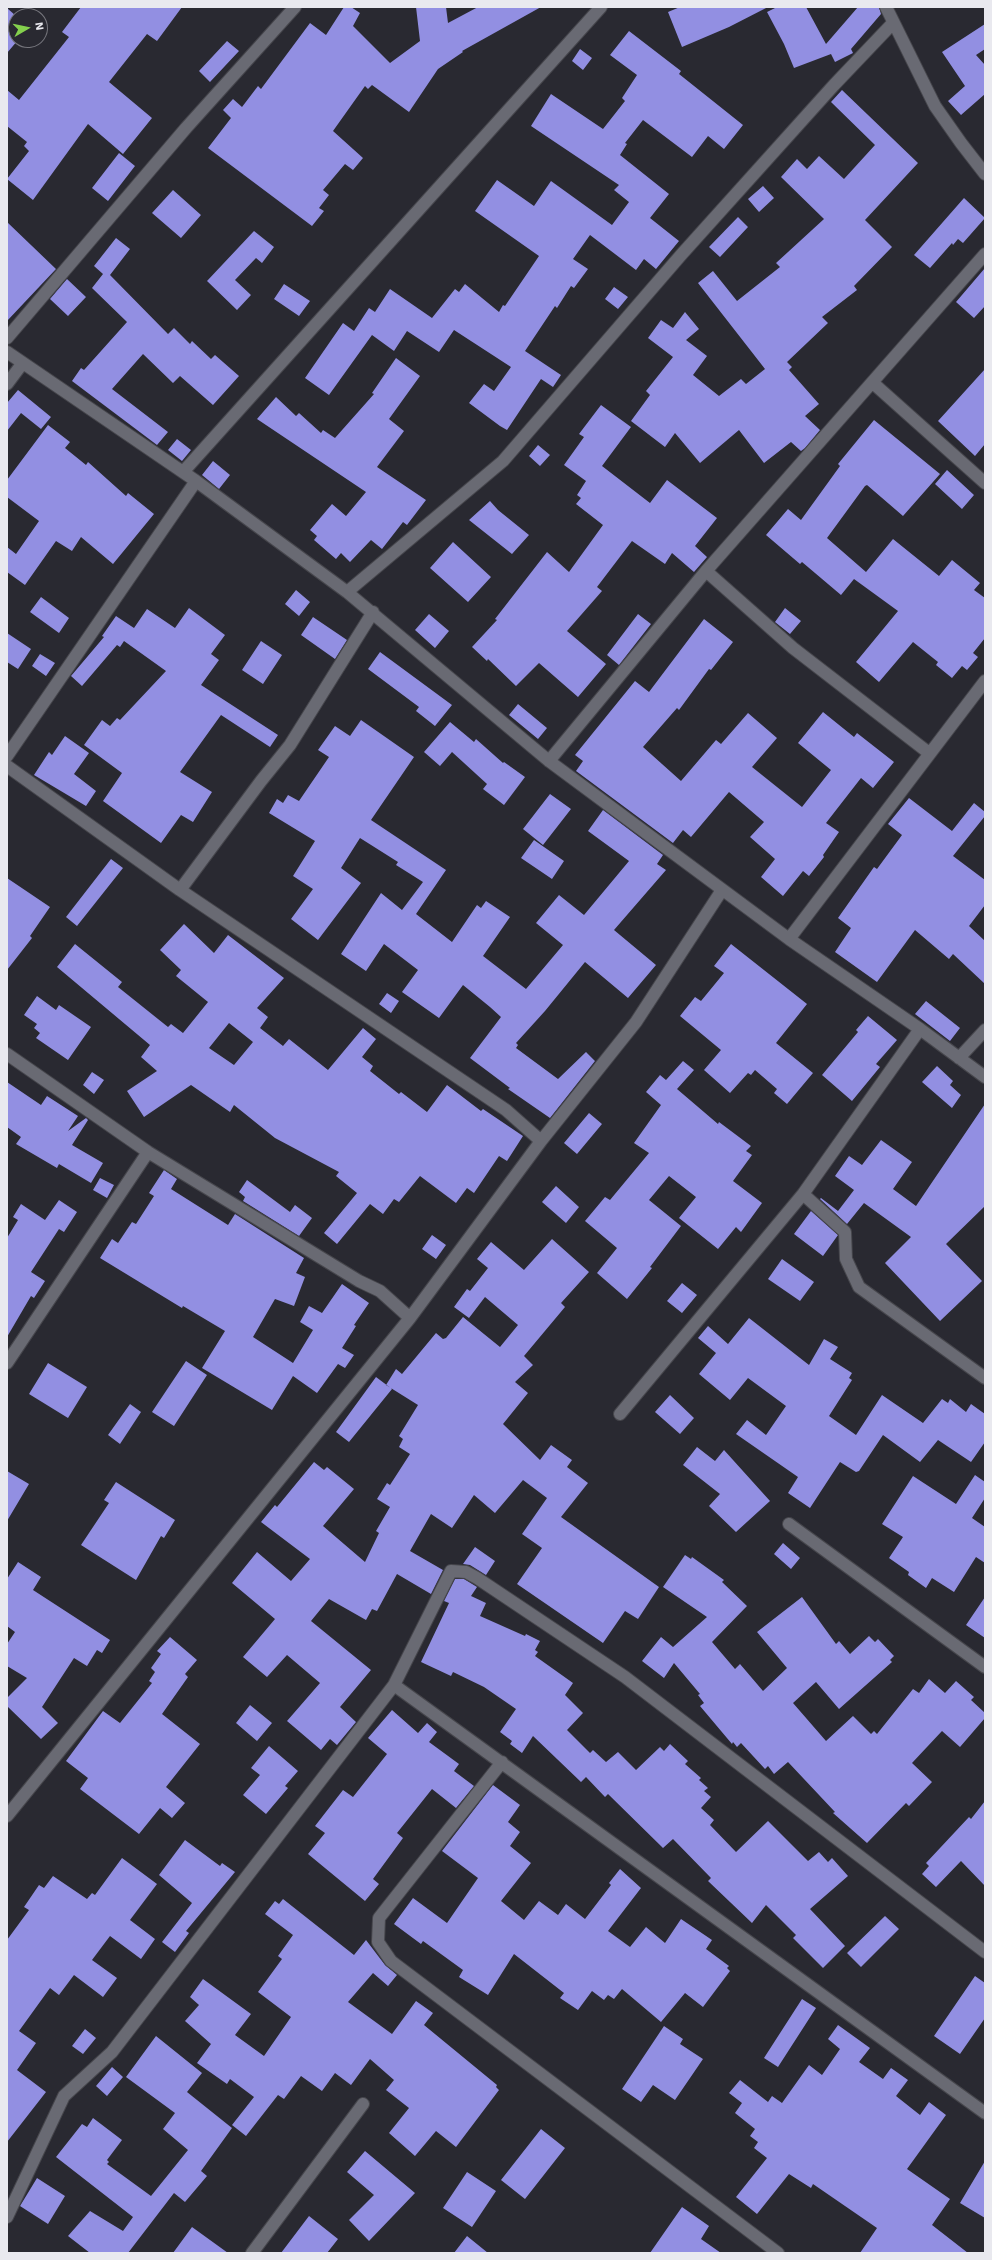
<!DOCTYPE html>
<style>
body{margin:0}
#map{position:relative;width:992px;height:2260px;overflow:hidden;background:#292931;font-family:"Work Sans",sans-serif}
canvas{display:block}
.frame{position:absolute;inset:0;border:8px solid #e9e9ef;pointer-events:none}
.north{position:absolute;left:8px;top:8px;width:40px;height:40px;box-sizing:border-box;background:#292931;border:1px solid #76767d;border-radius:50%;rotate:81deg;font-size:11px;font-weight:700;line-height:16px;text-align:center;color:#e9e9ef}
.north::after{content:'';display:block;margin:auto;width:14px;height:18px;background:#84d04d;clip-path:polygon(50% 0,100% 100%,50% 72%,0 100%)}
</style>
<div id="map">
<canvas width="992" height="2260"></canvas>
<div class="frame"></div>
<div class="north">N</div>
</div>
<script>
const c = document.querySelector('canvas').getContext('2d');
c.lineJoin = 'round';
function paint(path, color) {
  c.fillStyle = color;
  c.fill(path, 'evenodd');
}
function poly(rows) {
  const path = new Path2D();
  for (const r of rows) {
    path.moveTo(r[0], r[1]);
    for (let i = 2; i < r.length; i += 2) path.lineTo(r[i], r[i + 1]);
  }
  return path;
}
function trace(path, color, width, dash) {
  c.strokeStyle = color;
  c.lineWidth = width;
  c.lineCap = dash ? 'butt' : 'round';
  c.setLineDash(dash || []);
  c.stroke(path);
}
const building = poly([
 [81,7,182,7,157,41,147,34,109,82,152,118,123,154,88,124,33,200,7,179,29,151,24,146,27,142,7,126,7,90,19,100,69,37,62,32],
 [344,7,351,7,360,13,353,26,390,63,420,41,416,7,446,7,448,23,478,7,541,7,462,51,463,52,438,69,409,112,372,85,368,89,365,86,333,131,363,158,353,170,345,164,323,190,329,195,319,208,324,211,312,226,208,148,231,118,223,110,233,99,242,107,258,86,261,89,310,23,326,35],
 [680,7,768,7,729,27,682,47,668,12],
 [777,7,806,7,826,44,858,7,879,7,881,14,851,49,853,53,835,62,831,54,794,68,784,44,767,12],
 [7,8,16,16,16,40,18,40,7,53],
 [985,24,985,49,976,55,985,65,985,94,961,115,948,101,965,86,942,52],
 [629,31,681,71,679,74,743,125,724,149,708,136,692,157,643,120,625,143,627,144,620,155,669,194,650,218,679,241,656,269,644,259,636,270,590,235,573,259,588,269,574,288,571,286,557,308,555,306,525,351,561,375,553,387,541,379,507,430,500,426,469,403,484,384,494,391,511,367,454,330,439,352,407,331,394,351,372,335,329,395,305,378,343,323,354,331,369,308,375,312,390,289,432,318,455,289,459,292,465,284,499,312,503,305,505,306,539,256,475,211,497,180,534,206,551,181,612,225,629,202,614,190,619,185,531,126,551,94,603,129,625,101,622,98,637,75,610,55],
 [227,41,239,51,210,82,199,71],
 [580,49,592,58,583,70,572,61],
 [842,90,918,163,865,220,892,247,854,286,857,290,822,317,828,323,787,362,792,367,789,370,819,404,805,416,820,430,805,448,801,451,791,442,764,463,739,430,700,463,675,433,665,447,631,421,650,395,646,391,673,357,648,338,661,320,673,328,685,312,699,329,686,340,707,356,693,375,719,396,741,379,746,384,765,369,698,283,713,271,737,301,780,267,776,263,824,219,781,177,797,159,807,169,819,156,844,179,875,145,831,102],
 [119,153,135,166,108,201,92,188],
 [763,186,774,198,759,212,748,199],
 [173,190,201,215,181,238,152,213],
 [964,198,985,218,963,243,958,239,953,245,952,243,930,268,914,255],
 [738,217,748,227,720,257,709,247],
 [7,222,56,269,7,321],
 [254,231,274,247,262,263,256,258,235,280,251,295,237,310,207,281],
 [116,238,130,249,110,275,168,334,174,328,190,344,192,341,211,359,215,355,239,376,213,405,180,376,173,383,143,354,112,389,168,432,157,445,72,381,81,368,84,370,127,322,92,288,103,274,94,266],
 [985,268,985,306,974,318,956,302],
 [67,279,86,297,68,316,50,299],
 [284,284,310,301,299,316,274,299],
 [614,287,628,297,618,309,605,299],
 [396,358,420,376,389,419,404,431,377,467,426,500,407,525,403,522,382,549,371,540,350,562,341,553,336,559,314,540,317,536,310,530,332,504,346,516,366,492,257,419,276,397,296,416,299,413,321,433,323,430,335,438,374,394,372,393],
 [985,369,985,444,975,456,938,421],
 [18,390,51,417,41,429,21,413,7,431,7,403],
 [601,405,631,427,602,466,650,503,667,480,717,518,695,546,707,557,694,572,672,553,665,564,632,541,597,587,602,591,567,631,606,664,578,697,539,663,516,686,488,659,487,661,472,647,497,620,495,619,547,552,569,572,603,525,576,504,581,498,577,495,586,481,564,465,584,437,579,434],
 [874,420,940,474,903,516,867,485,865,486,827,538,866,572,893,539,939,576,952,560,980,583,974,590,985,598,985,638,973,653,978,657,967,670,962,666,952,678,936,665,938,662,913,642,879,682,856,662,898,611,854,579,841,595,802,562,800,564,766,535,788,509,801,520,840,466,838,464],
 [48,425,70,442,65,448,86,465,88,462,126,496,128,493,154,514,113,564,81,537,72,551,56,541,25,585,7,572,7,547,16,554,39,521,7,497,7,480],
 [177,439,191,450,182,461,168,450],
 [538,445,550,455,540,466,529,456],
 [213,461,230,475,219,489,202,475],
 [947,470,974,495,962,509,935,484],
 [490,501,498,510,529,535,512,554,469,520],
 [453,542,491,577,468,602,430,568],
 [296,590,310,602,299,616,285,604],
 [41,597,69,618,59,633,30,612],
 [189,608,225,635,211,654,219,660,201,685,278,735,270,747,221,715,180,772,212,792,193,822,181,815,161,843,103,801,122,773,84,745,102,720,110,726,117,718,120,720,166,671,124,641,120,647,117,645,82,686,71,676,104,637,102,636,116,616,134,628,147,609,175,628],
 [785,608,801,621,790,634,775,622],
 [429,614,449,631,435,648,415,630],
 [638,614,651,624,619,665,607,655],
 [313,617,347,640,335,659,301,635],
 [704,619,733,642,711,670,709,669,679,710,677,708,643,747,681,781,716,740,721,744,748,713,777,738,752,767,802,807,831,770,798,743,823,712,854,737,857,733,894,762,873,788,861,778,826,823,839,832,823,855,824,857,809,876,803,871,783,896,761,877,775,859,750,837,764,822,729,792,691,837,683,830,673,843,576,771,583,761,575,755,635,681,649,692],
 [7,633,31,649,18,669,7,662],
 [261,641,282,655,263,684,242,670],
 [380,652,452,705,435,726,416,711,419,707,368,669],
 [40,654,55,663,46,676,32,666],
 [518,704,547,728,538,739,509,715],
 [361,720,414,757,371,820,446,870,416,914,452,942,477,905,481,908,486,901,510,917,483,956,526,989,563,945,536,923,559,895,584,915,629,861,588,831,603,810,663,855,657,864,666,870,614,930,656,965,628,998,585,962,545,1011,516,1043,518,1045,516,1048,558,1079,586,1052,595,1061,550,1118,508,1089,510,1088,470,1058,501,1017,490,1007,463,985,439,1018,402,992,418,970,384,944,366,971,341,954,381,893,402,910,423,882,396,865,398,862,360,838,341,868,361,883,318,940,291,919,313,889,293,876,315,841,269,813,277,799,283,803,288,795,299,801,329,757,318,750,335,726,350,736],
 [450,722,474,742,476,739,503,763,504,762,525,777,504,805,483,789,487,784,452,752,440,766,424,752],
 [65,736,89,753,74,774,96,791,86,806,34,775,49,752,52,755],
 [550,794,571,809,543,845,523,829],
 [909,798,952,831,974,803,985,812,985,816,953,856,985,880,985,905,969,926,985,941,985,984,953,954,949,959,915,930,877,982,835,952,851,928,838,918,874,867,877,869,902,835,888,824],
 [534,840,564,861,552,879,521,858],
 [111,859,123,868,77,926,66,917],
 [7,878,50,907,30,936,32,938,7,970],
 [184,924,214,953,228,935,284,978,257,1008,268,1017,260,1028,283,1046,289,1039,328,1070,363,1028,376,1039,362,1057,373,1066,370,1071,399,1094,401,1092,427,1112,447,1085,481,1111,483,1109,523,1136,507,1161,499,1156,474,1193,467,1188,456,1203,420,1176,399,1202,394,1199,383,1214,370,1204,337,1244,324,1233,357,1193,336,1176,339,1172,275,1138,234,1105,230,1112,191,1085,144,1117,127,1091,157,1071,141,1057,150,1045,57,967,75,944,122,982,118,987,168,1027,171,1024,183,1033,208,1002,176,976,181,970,160,950],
 [229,1023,253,1042,234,1065,209,1048],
 [731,944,807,1004,776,1043,813,1073,787,1104,774,1093,777,1089,755,1070,751,1075,748,1073,730,1093,704,1070,721,1050,680,1016,695,997,701,1001,724,973,714,966],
 [387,993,399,1001,391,1013,379,1004],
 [37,996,56,1010,59,1005,91,1027,68,1060,36,1038,40,1033,34,1028,37,1024,24,1015],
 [926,1001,960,1028,950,1041,915,1014],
 [868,1016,897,1040,876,1064,880,1067,852,1101,822,1075,858,1032,856,1030],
 [683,1061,694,1070,677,1089,718,1124,719,1122,751,1146,746,1151,752,1155,733,1181,762,1203,741,1232,736,1227,718,1249,679,1218,696,1197,669,1176,649,1200,681,1226,650,1267,652,1268,627,1299,597,1273,617,1248,585,1221,605,1197,610,1200,649,1153,634,1143,661,1105,646,1092,660,1075,666,1080],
 [937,1066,953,1081,950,1085,961,1095,952,1108,922,1082],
 [92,1072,104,1080,94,1094,83,1085],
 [7,1082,41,1105,47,1096,78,1116,68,1131,86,1118,88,1120,72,1145,103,1163,91,1183,59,1164,57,1168,16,1144,21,1137,7,1127],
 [985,1104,985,1206,946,1244,982,1281,940,1321,885,1263,911,1237,864,1203,847,1224,820,1199,821,1198,838,1211,854,1190,835,1176,849,1156,862,1165,881,1140,912,1162,893,1189,916,1206],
 [589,1113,602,1124,577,1154,564,1143],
 [164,1170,177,1179,171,1189,228,1225,235,1214,304,1258,296,1273,305,1277,294,1306,275,1299,253,1337,293,1363,313,1330,300,1322,309,1306,322,1313,342,1284,369,1303,354,1325,356,1326,342,1348,354,1355,345,1368,338,1364,317,1393,293,1376,272,1410,202,1368,225,1331,183,1306,182,1308,100,1258,112,1239,118,1243,132,1222,136,1224,154,1196,149,1193],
 [100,1178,114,1185,107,1198,93,1190],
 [247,1180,290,1212,295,1205,312,1218,299,1236,243,1201,245,1197,239,1192],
 [556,1186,579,1207,566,1223,542,1202],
 [59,1200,77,1212,64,1232,59,1229,31,1272,45,1281,34,1298,31,1296,7,1337,7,1238,18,1220,13,1217,21,1204,45,1220],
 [811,1211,838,1235,823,1256,794,1234],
 [432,1235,446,1245,436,1259,422,1249],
 [552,1239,589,1272,561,1303,565,1307,524,1356,533,1365,515,1382,528,1393,503,1424,540,1460,551,1445,572,1460,567,1467,588,1483,561,1517,659,1587,638,1619,625,1611,603,1643,517,1584,542,1548,522,1534,547,1498,523,1480,495,1513,474,1495,452,1528,431,1514,410,1551,443,1570,431,1594,397,1574,377,1611,372,1609,366,1620,329,1599,311,1621,371,1670,340,1707,356,1722,337,1745,330,1739,321,1750,287,1721,320,1683,287,1655,267,1677,243,1657,275,1619,232,1583,257,1552,291,1581,310,1559,261,1522,275,1505,277,1507,314,1462,324,1470,327,1467,354,1489,323,1526,365,1562,379,1533,376,1531,390,1507,377,1499,387,1483,390,1485,410,1454,399,1447,403,1439,399,1436,418,1405,386,1385,396,1369,402,1374,436,1333,443,1339,446,1338,463,1317,500,1347,518,1325,485,1297,469,1318,454,1307,467,1289,470,1291,488,1268,477,1259,491,1242,524,1270],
 [782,1259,814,1282,800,1301,768,1279],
 [682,1283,697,1295,682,1313,667,1301],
 [749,1318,809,1365,824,1339,838,1347,830,1359,852,1373,849,1378,852,1380,829,1416,856,1435,882,1395,923,1423,942,1399,948,1403,950,1399,966,1412,971,1404,985,1414,985,1442,971,1462,938,1440,920,1462,883,1435,859,1471,856,1472,840,1462,810,1508,788,1493,798,1477,736,1434,747,1420,766,1435,786,1406,748,1378,730,1400,699,1374,716,1353,698,1338,708,1326,728,1344],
 [186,1361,207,1375,174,1426,152,1412],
 [48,1363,87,1387,68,1418,29,1394],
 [376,1377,392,1389,349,1442,336,1432],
 [670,1395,694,1418,680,1434,655,1412],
 [130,1404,141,1412,120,1444,108,1435],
 [697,1447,715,1461,724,1450,770,1501,736,1532,709,1506,720,1494,683,1465],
 [7,1471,29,1484,7,1521],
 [975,1475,985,1482,985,1498,972,1518,985,1527,985,1563,976,1557,954,1592,932,1578,926,1588,908,1575,909,1572,889,1558,903,1537,882,1524,913,1476,956,1504],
 [116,1482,175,1520,164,1538,161,1536,136,1580,81,1545,109,1503,104,1500],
 [783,1543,800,1558,791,1569,774,1554],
 [475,1547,495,1561,486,1575,470,1565,463,1564],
 [685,1555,691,1559,692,1557,724,1580,722,1582,747,1606,712,1642,735,1669,740,1664,763,1691,787,1668,757,1632,802,1597,836,1644,839,1641,850,1654,869,1636,875,1642,878,1639,894,1656,890,1660,892,1662,839,1709,816,1682,793,1703,826,1741,853,1716,871,1734,874,1731,877,1734,913,1689,919,1693,929,1679,945,1693,956,1681,974,1697,971,1700,985,1713,985,1718,960,1747,942,1731,912,1763,932,1782,909,1806,906,1803,867,1843,833,1813,835,1812,788,1762,774,1774,768,1766,765,1769,741,1743,737,1747,733,1742,732,1744,700,1706,704,1703,698,1695,700,1694,674,1663,664,1678,642,1661,661,1637,673,1647,707,1617,663,1587],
 [18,1562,41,1577,33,1590,110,1640,102,1653,97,1650,87,1666,74,1658,42,1707,58,1723,41,1739,7,1706,7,1698,27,1678,7,1666,7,1644,15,1632,7,1626,7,1579],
 [455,1579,464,1579,477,1587,471,1596,486,1603,480,1616,525,1636,526,1634,540,1641,535,1650,538,1652,535,1656,573,1683,565,1695,583,1713,567,1730,590,1753,593,1750,606,1762,618,1752,636,1770,660,1747,664,1751,670,1744,688,1761,685,1764,701,1778,699,1780,708,1788,704,1791,711,1797,701,1808,714,1820,710,1825,736,1852,768,1821,808,1861,819,1852,828,1862,832,1858,848,1876,810,1909,845,1946,823,1968,793,1938,796,1935,766,1905,752,1923,708,1881,711,1878,673,1839,663,1848,608,1794,605,1797,586,1777,581,1782,533,1736,522,1753,510,1744,512,1741,500,1732,516,1709,484,1687,453,1672,451,1676,421,1662,449,1603,444,1601],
 [985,1597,985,1638,966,1625],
 [170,1637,197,1660,185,1674,188,1677,162,1714,200,1744,166,1787,185,1803,172,1818,160,1808,139,1834,80,1789,88,1778,66,1761,103,1711,120,1723,152,1683,149,1681,155,1672,151,1668,161,1654,157,1651],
 [250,1705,272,1723,257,1741,236,1723],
 [392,1710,418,1733,427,1723,437,1732,429,1742,459,1764,454,1771,474,1786,456,1808,432,1789,397,1833,403,1838,373,1879,379,1884,365,1901,308,1854,325,1833,315,1826,343,1790,353,1797,387,1754,368,1738],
 [269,1746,298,1771,285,1786,288,1788,266,1814,243,1795,260,1775,251,1768],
 [493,1785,520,1805,508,1822,520,1832,510,1846,531,1863,501,1901,524,1920,539,1901,558,1915,566,1904,585,1919,611,1885,609,1883,620,1869,641,1888,608,1931,630,1947,646,1927,665,1943,681,1919,712,1940,706,1949,729,1966,727,1968,730,1971,703,2007,685,1993,661,2022,622,1989,614,1999,608,1995,604,2000,592,1991,578,2010,560,1998,564,1993,514,1954,488,1995,459,1977,463,1970,423,1941,421,1944,394,1924,413,1898,447,1923,478,1878,442,1851],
 [985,1801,985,1886,961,1861,936,1887,922,1874,929,1866,926,1863,969,1817,971,1819],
 [185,1840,220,1866,222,1863,235,1872,186,1931,189,1933,175,1952,162,1942,192,1903,159,1875],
 [122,1858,157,1884,130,1920,155,1939,141,1959,110,1936,92,1960,117,1978,103,1997,74,1975,59,1995,50,1988,19,2031,36,2043,17,2070,46,2092,7,2142,7,1940,29,1910,24,1907,39,1885,44,1888,53,1876,87,1899,92,1893,95,1895],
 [283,1899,354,1955,366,1940,385,1965,397,1975,388,1986,373,1973,348,2002,392,2034,416,2001,433,2013,424,2025,497,2085,496,2087,499,2090,456,2147,436,2131,415,2156,389,2133,409,2108,386,2090,394,2080,370,2059,351,2085,335,2073,322,2091,301,2076,284,2099,278,2095,246,2136,232,2125,254,2097,230,2079,227,2084,197,2063,211,2044,185,2021,199,2005,190,1997,203,1979,251,2014,235,2035,264,2056,291,2017,258,1992,282,1959,278,1956,293,1935,265,1914,275,1901,279,1904],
 [885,1916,899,1929,861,1967,847,1953],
 [975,1976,985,1983,985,2018,960,2054,934,2036],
 [802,1999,816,2008,778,2067,764,2058],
 [838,2025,870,2048,859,2062,883,2079,891,2068,908,2080,896,2096,920,2115,929,2102,946,2115,907,2169,950,2199,932,2225,968,2253,860,2253,877,2228,813,2184,811,2188,789,2174,757,2214,736,2197,767,2158,754,2148,758,2142,750,2136,755,2129,735,2113,742,2103,729,2093,740,2080,768,2102,772,2096,782,2103,809,2065,822,2075,840,2049,828,2039],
 [664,2026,683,2039,680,2044,703,2059,675,2100,653,2085,641,2102,622,2089],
 [85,2029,96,2038,83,2054,72,2046],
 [156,2036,202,2073,187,2092,232,2128,201,2171,207,2176,185,2202,174,2193,128,2253,90,2253,68,2236,90,2211,123,2231,133,2217,56,2157,82,2124,87,2127,93,2118,122,2140,107,2160,109,2162,107,2164,151,2196,188,2150,163,2129,175,2113,126,2077],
 [112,2067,123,2077,107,2096,96,2086],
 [541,2129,565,2148,525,2199,501,2180],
 [365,2151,415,2193,369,2241,349,2220,374,2195,347,2172],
 [985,2161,985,2218,960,2203],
 [467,2172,496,2191,472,2227,443,2208],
 [37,2178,65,2196,48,2224,20,2206],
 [682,2207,709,2226,701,2239,721,2253,650,2253],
 [309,2216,338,2239,327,2253,281,2253],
 [192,2227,228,2253,173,2253],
 [467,2236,488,2253,454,2253]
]);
const minor = poly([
 [886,7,935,106,961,143,985,174],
 [7,338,186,128,295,7],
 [7,352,196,481,347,592,549,761,789,939,920,1029,985,1077],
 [873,383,985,483],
 [7,384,22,364],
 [183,472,601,7],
 [706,571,793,648,929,753],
 [347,592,503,461,681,255,834,85,893,23],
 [7,756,196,481],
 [549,761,706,571,985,254],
 [7,766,180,890,506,1110,541,1141],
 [180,890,261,781,290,745,373,612],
 [789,939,985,681],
 [7,1054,148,1152,359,1281,380,1291,410,1318],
 [959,1058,985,1030],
 [803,1194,845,1232,846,1259,859,1287,985,1378],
 [7,1363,148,1152],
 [620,1414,803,1194,920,1029],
 [789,1524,985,1667],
 [394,1685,985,2113],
 [502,1762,379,1918,378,1942,391,1961,778,2253],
 [7,1816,410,1318,541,1141,636,1022,722,890],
 [7,2217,64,2096,112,2052,394,1685,451,1571,466,1572,477,1578,625,1677,985,1952],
 [252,2253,363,2104]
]);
paint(building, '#928fe2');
trace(minor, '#46464c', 14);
trace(minor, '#696a73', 12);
</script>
